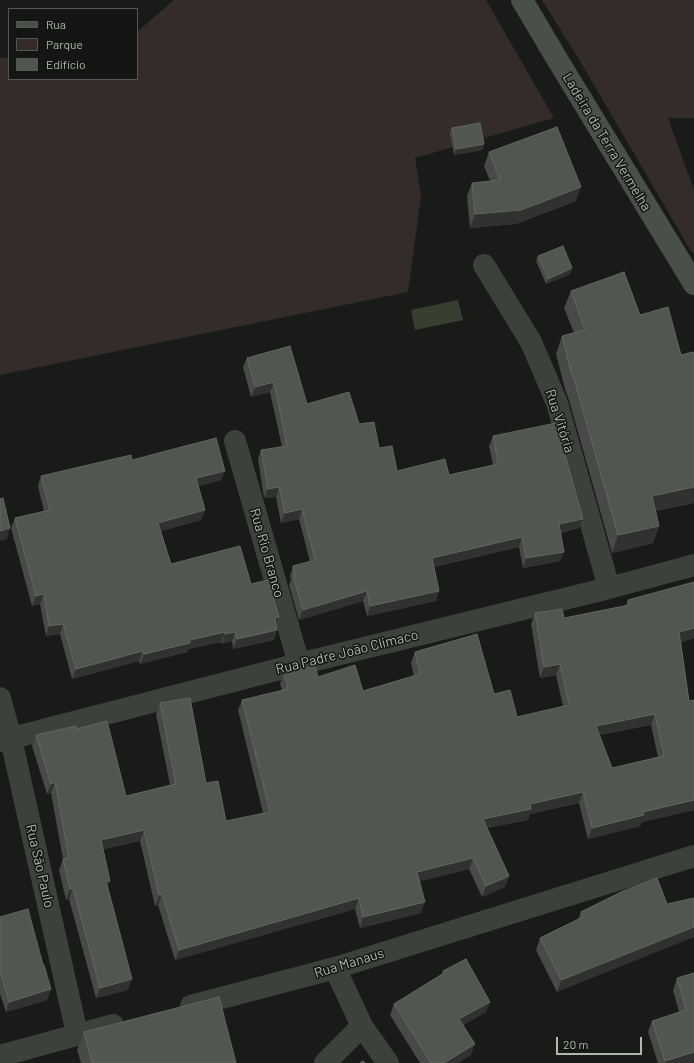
<!DOCTYPE html>
<meta charset="utf-8">
<style>
body{margin:0}
#map{position:relative;width:694px;height:1063px;overflow:hidden;background:#191b19;font-family:Barlow,sans-serif}
canvas{display:block}
.legend{position:absolute;left:8px;top:8px;width:130px;height:72px;box-sizing:border-box;background:#141614;border:1px solid #535751;margin:0;padding:5px 7px;list-style:none;font-size:12px;color:#b1b9ad}
.legend li{display:flex;align-items:center;gap:8px;height:20px}
.legend b{width:20px;border:1px solid #535751}
.scale{position:absolute;left:556px;top:1037px;width:86px;height:18px;box-sizing:border-box;border:2px solid #b1b9ad;border-top:0;padding-left:5px;font-size:12px;line-height:14px;white-space:nowrap;color:#b1b9ad;-webkit-text-stroke:3px #141614;paint-order:stroke}
</style>
<div id="map">
<canvas width="694" height="1063"></canvas>
<ul class="legend">
<li><b style="height:5px;background:#4a4f49"></b>Rua</li>
<li><b style="height:11px;background:#342c2b"></b>Parque</li>
<li><b style="height:11px;background:#525651"></b>Edifício</li>
</ul>
<div class="scale">20 m</div>
</div>
<script>
const c = document.querySelector('canvas').getContext('2d');
c.lineJoin = 'round';
function paint(path, color) {
  c.fillStyle = color;
  c.fill(path, 'evenodd');
}
function poly(rows) {
  const path = new Path2D();
  for (const r of rows) {
    path.moveTo(r[0], r[1]);
    for (let i = 2; i < r.length; i += 2) path.lineTo(r[i], r[i + 1]);
  }
  return path;
}
function trace(path, color, width, dash) {
  c.strokeStyle = color;
  c.lineWidth = width;
  c.lineCap = dash ? 'butt' : 'round';
  c.setLineDash(dash || []);
  c.stroke(path);
}
function drawText(font, color, halo, rows, align = 'center') {
  c.font = font + ' Barlow,sans-serif';
  c.lineWidth = 3;
  c.setLineDash([]);
  c.textBaseline = 'middle';
  c.strokeStyle = halo;
  c.fillStyle = color;
  for (const [text, x, y, turn = 0] of rows) {
    c.save();
    c.translate(x, y);
    c.rotate((+turn || 0) * Math.PI / 180);
    c.textAlign = isNaN(turn) ? turn : align;
    if (halo) c.strokeText(text, 0, 0);
    c.fillText(text, 0, 0);
    c.restore();
  }
}
const green = poly([
 [174,0,486,0,554,118,415,158,421,196,408,292,0,375,0,58,9,58,9,79,137,79,137,32],
 [542,0,694,0,694,118,668,118,694,190,694,252,692,253,580,61]
]);
const water = poly([
 [458,300,463,320,415,330,411,310]
]);
const minor = poly([
 [484,265,531,342,557,403,609,588],
 [235,441,299,664],
 [0,698,11,739,77,1034],
 [0,741,299,664,609,588,694,565],
 [335,968,362,1026,388,1063],
 [191,1006,335,968,694,856],
 [0,1056,113,1025],
 [325,1063,362,1026]
]);
const secondary = poly([
 [522,0,560,64,694,284]
]);
const wall = poly([
 [452,128,484,144,482,150,454,155,450,133],
 [489,152,576,201,516,224,470,228,467,196,472,183,490,181,484,166],
 [538,256,570,274,546,284,536,261],
 [571,291,694,503,656,511,659,526,653,543,612,553,569,400,565,389,556,354,562,336,574,333,564,308],
 [247,358,307,404,359,424,397,471,449,475,493,465,489,446,493,436,579,528,561,533,560,561,523,568,519,547,434,567,439,591,436,601,367,616,363,601,299,620,289,585,291,580,290,576,293,566,310,562,299,519,281,523,276,497,264,498,258,459,261,450,282,447,270,392,251,397,243,367],
 [132,460,225,471,221,480,198,486,205,510,201,520,161,531,171,564,251,584,279,617,276,624,274,640,233,649,232,641,222,644,221,642,188,649,187,652,140,664,139,661,72,679,60,634,46,636,40,604,32,606,11,528,15,518,44,511,38,486,41,476],
 [694,582,694,638,681,642,689,701,694,700,694,810,642,822,640,826,588,839,579,803,530,814,528,820,487,828,509,876,505,887,482,897,469,869,420,881,421,913,360,928,355,909,175,960,158,905,155,906,140,841,103,849,110,881,107,887,128,990,96,998,69,899,66,900,59,870,63,859,51,793,47,794,32,746,36,735,77,729,126,796,170,785,156,714,160,703,206,783,226,821,263,813,238,710,242,700,282,690,280,684,284,673,318,677,363,691,414,676,411,663,415,652,494,694,517,717,563,706,556,675,540,678,531,624,535,613,564,618,626,606,628,600],
 [651,725,658,757,612,768,599,735],
 [621,892,557,992,536,950,540,938,578,919,581,912],
 [0,917,43,965,51,989,47,1000,6,1012,0,994],
 [443,971,486,1012,463,1025,471,1055,458,1063,420,1063,390,1015,394,1004,442,974],
 [694,973,694,1062,690,1063,658,1063,648,1032,652,1021,679,1012,673,990,677,978],
 [84,1032,236,1063,81,1063,77,1050]
]);
const shadedWall = poly([
 [484,144,482,150,454,155,456,149],
 [581,187,576,201,516,224,470,228,475,214],
 [572,268,570,274,546,284,548,279],
 [274,382,270,392,251,397,255,387],
 [225,471,221,480,193,488,196,478],
 [279,487,276,497,264,498,268,489],
 [694,487,694,503,646,513,652,496],
 [302,509,299,519,281,523,285,513],
 [205,510,201,520,154,533,158,523],
 [583,519,579,528,556,534,559,524],
 [659,526,653,543,612,553,618,535],
 [10,528,7,539,0,541,0,531],
 [522,537,519,547,429,568,432,558],
 [564,552,560,561,523,568,526,558],
 [367,591,363,601,299,620,303,610],
 [439,591,436,601,367,616,370,606],
 [44,594,40,604,32,606,36,596],
 [279,617,275,627,275,618],
 [63,624,60,634,46,636,49,626],
 [694,628,694,638,675,643,679,632],
 [277,630,274,640,233,649,237,639],
 [225,632,221,642,188,649,187,652,140,664,144,654,190,640],
 [235,632,232,641,222,644,225,634],
 [143,651,139,661,72,679,76,669],
 [560,664,556,675,540,678,544,667],
 [655,714,651,725,592,736,596,726],
 [55,782,51,793,47,794,51,784],
 [583,792,579,803,530,814,528,820,479,830,483,819,530,804],
 [694,800,694,810,642,822,640,826,588,839,592,828,643,812],
 [144,830,140,841,97,851,101,840],
 [473,858,469,869,413,883,417,872],
 [509,876,505,887,482,897,486,886],
 [106,881,110,881,106,891],
 [73,888,69,899,66,900,70,889],
 [162,894,158,905,155,906,159,895],
 [359,898,355,909,175,960,179,950],
 [425,902,421,913,360,928,363,917],
 [694,927,694,937,557,992,561,980],
 [132,979,128,990,96,998,100,988],
 [51,989,47,1000,6,1012,9,1002],
 [490,1002,486,1012,455,1030,459,1019],
 [475,1044,471,1055,458,1063,444,1063],
 [694,1052,694,1062,690,1063,665,1063,665,1061]
]);
const building = poly([
 [480,123,484,144,456,149,452,128,480,123],
 [557,127,581,187,521,210,475,214,472,183,500,180,489,152,557,127],
 [563,246,572,268,548,279,538,256,563,246],
 [624,272,640,315,668,307,681,355,693,352,694,355,694,487,652,496,659,526,618,535,575,382,571,372,562,336,585,330,571,291,624,272],
 [290,346,307,404,349,392,359,424,374,422,379,448,392,446,397,471,445,459,449,475,498,464,493,436,556,423,583,519,559,524,564,552,526,558,522,537,432,558,439,591,370,606,367,591,303,610,293,575,295,575,293,566,315,560,302,509,285,513,279,487,268,489,261,450,287,446,274,382,255,387,247,358,290,346],
 [216,438,225,471,196,478,205,510,158,523,171,564,240,546,251,584,268,580,279,617,275,618,277,630,237,639,235,632,225,634,225,632,190,640,190,643,144,654,143,651,76,669,63,624,49,626,44,594,36,596,15,518,50,510,41,476,131,455,132,460,216,438],
 [3,498,10,528,0,531,0,499,3,498],
 [694,582,694,628,679,632,689,701,694,700,694,800,643,812,644,815,592,828,583,792,530,804,531,809,483,819,509,876,486,886,473,858,417,872,425,902,363,917,359,898,179,950,162,894,159,895,144,830,101,840,110,881,106,881,132,979,100,988,73,888,70,889,63,859,69,858,55,782,51,784,36,735,76,726,77,729,107,721,126,796,176,784,160,703,190,698,206,783,218,781,226,821,270,812,242,700,288,689,284,673,315,666,318,677,355,665,363,691,420,674,415,652,477,634,494,694,510,690,517,717,569,705,560,664,544,667,535,613,562,609,564,618,629,605,628,600,694,582],
 [655,714,664,756,612,768,596,726,655,714],
 [657,878,667,904,694,898,694,927,561,980,540,938,583,917,581,912,621,892,657,878],
 [28,909,43,965,44,965,51,989,9,1002,0,971,0,917,28,909],
 [466,959,490,1002,459,1019,475,1044,444,1063,431,1063,394,1004,444,973,443,971,466,959],
 [694,973,694,1052,665,1061,652,1021,686,1010,677,978,694,973],
 [219,997,236,1063,92,1063,84,1032,219,997],
 [363,1061,365,1063,360,1063,363,1061]
]);
const streetNames = [
 ["Ladeira da Terra Vermelha",607,142,59],
 ["Rua Vitória",560,421,72],
 ["Rua Rio Branco",267,553,74],
 ["Rua Padre João Climaco",347,652,-14],
 ["Rua São Paulo",40,866,77],
 ["Rua Manaus",349,963,-17]
];
paint(green, '#342c2b');
paint(water, '#383e30');
trace(minor, '#3d413c', 22);
trace(secondary, '#4a4f49', 22);
paint(wall, '#474a46');
paint(shadedWall, '#30322f');
paint(building, '#525651');
trace(building, '#61665f', 1);
drawText('14px', '#b1b9ad', '#141614', streetNames);
</script>
